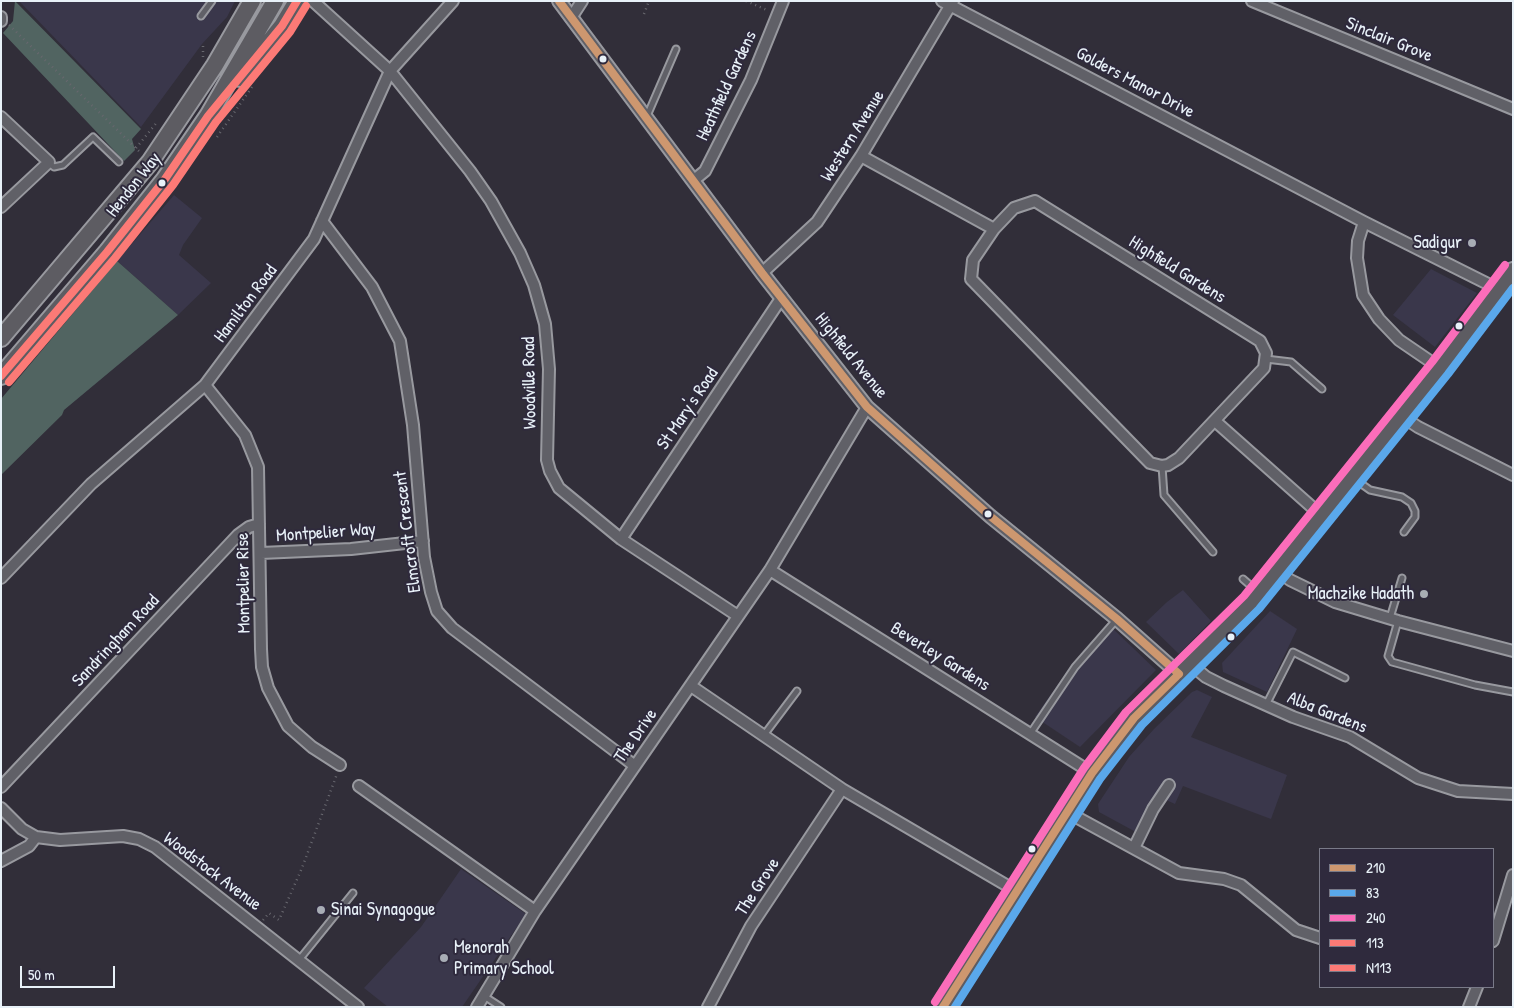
<!DOCTYPE html>
<style>
body{margin:0}
#map{position:relative;width:1514px;height:1008px;overflow:hidden;background:#312e39;font-family:"Patrick Hand",sans-serif}
canvas{display:block}
.frame{position:absolute;inset:0;border:2px solid #e8f1f8;pointer-events:none}
.legend{position:absolute;left:1319px;top:848px;width:175px;height:140px;box-sizing:border-box;background:#2f2a3d;border:1px solid #797a88;margin:0;padding:6px 9px;list-style:none;font-size:15px;color:#e8f1f8}
.legend li{display:flex;align-items:center;gap:10px;height:25px}
.legend b{width:25px;border:1px solid #797a88}
.scale{position:absolute;left:20px;top:966px;width:95px;height:22px;box-sizing:border-box;border:2px solid #e8f1f8;border-top:0;padding-left:6px;font-size:15px;line-height:18px;white-space:nowrap;color:#e8f1f8;-webkit-text-stroke:4px #2f2a3d;paint-order:stroke}
</style>
<div id="map">
<canvas width="1514" height="1008"></canvas>
<div class="frame"></div>
<ul class="legend">
<li><b style="height:6px;background:#cd976f"></b>210</li>
<li><b style="height:6px;background:#5aa8eb"></b>83</li>
<li><b style="height:6px;background:#fb6dba"></b>240</li>
<li><b style="height:6px;background:#fc7a76"></b>113</li>
<li><b style="height:6px;background:#fc7a76"></b>N113</li>
</ul>
<div class="scale">50 m</div>
</div>
<script>
const c = document.querySelector('canvas').getContext('2d');
c.lineJoin = 'round';
function paint(path, color) {
  c.fillStyle = color;
  c.fill(path, 'evenodd');
}
function poly(rows) {
  const path = new Path2D();
  for (const r of rows) {
    path.moveTo(r[0], r[1]);
    for (let i = 2; i < r.length; i += 2) path.lineTo(r[i], r[i + 1]);
  }
  return path;
}
function trace(path, color, width, dash) {
  c.strokeStyle = color;
  c.lineWidth = width;
  c.lineCap = dash ? 'butt' : 'round';
  c.setLineDash(dash || []);
  c.stroke(path);
}
function drawText(font, color, halo, rows, align = 'center') {
  c.font = font + ' "Patrick Hand",sans-serif';
  c.lineWidth = 4;
  c.setLineDash([]);
  c.textBaseline = 'middle';
  c.strokeStyle = halo;
  c.fillStyle = color;
  for (const [text, x, y, turn = 0] of rows) {
    c.save();
    c.translate(x, y);
    c.rotate((+turn || 0) * Math.PI / 180);
    c.textAlign = isNaN(turn) ? turn : align;
    if (halo) c.strokeText(text, 0, 0);
    c.fillText(text, 0, 0);
    c.restore();
  }
}
const built = poly([
 [19,1,235,1,227,17,202,44,141,127],
 [174,195,202,218,183,245,179,255,211,283,178,315,117,261],
 [1431,269,1477,293,1435,347,1393,315],
 [1183,590,1211,621,1179,654,1146,622,1167,602],
 [1270,611,1297,629,1267,692,1223,672,1222,663],
 [1108,624,1156,670,1080,747,1035,717,1073,663],
 [1197,690,1212,697,1191,737,1287,775,1271,819,1183,786,1175,804,1164,799,1156,811,1145,837,1099,812,1098,804,1129,757,1154,729,1192,692],
 [461,869,526,914,462,1007,388,1007,364,988,421,927]
]);
const green = poly([
 [15,1,141,129,132,139,135,150,124,161,3,33,13,21],
 [117,261,178,315,64,410,62,415,1,475,1,399]
]);
const path = poly([
 [746,1,767,10],
 [644,14,649,1],
 [9,25,140,152],
 [203,46,203,57],
 [217,137,252,87],
 [136,148,158,121],
 [263,920,269,913,279,920,302,868,337,774]
]);
const service = poly([
 [201,16,212,1],
 [647,116,676,49],
 [49,163,54,167,63,165,93,137,119,162],
 [1266,359,1291,362,1322,389],
 [1162,466,1164,495,1213,552],
 [1353,478,1370,490,1402,497,1411,503,1415,511,1415,517,1404,532],
 [1243,579,1258,592],
 [1390,618,1402,578],
 [1398,621,1388,656,1392,662,1475,685,1513,692],
 [1266,705,1293,652,1345,678],
 [1030,734,1075,667,1117,619],
 [764,735,797,691],
 [299,960,353,893],
 [484,996,501,1007]
]);
const minor = poly([
 [313,1,390,71,470,171,491,201,520,253,534,285,545,324,549,369,547,460,550,471,559,488,621,539,738,616],
 [942,1,1364,222,1500,290],
 [1252,1,1513,109],
 [1,17,1,21],
 [571,18,582,1],
 [1,117,49,162,1,207],
 [861,156,994,229,1014,208,1035,201,1260,341,1266,353,1264,368,1179,458,1168,465,1162,466,1150,463,971,279,973,260,994,229],
 [694,180,705,171,751,80,783,1],
 [322,221,372,287,400,341,413,425,424,557,431,592,437,611,452,628,635,766],
 [1364,222,1358,241,1357,258,1363,295,1379,319,1399,340,1440,368],
 [762,273,817,222,861,156,953,1],
 [205,385,245,435,258,467,261,649,262,667,268,688,288,726,312,747,340,765],
 [1400,415,1418,427,1513,475],
 [1215,421,1322,516],
 [621,539,782,297],
 [261,553,351,549,423,541],
 [770,570,1092,773],
 [1278,571,1290,580,1335,602,1398,621,1513,651],
 [1,578,91,484,205,385,314,239,390,71,453,1],
 [1190,664,1206,677,1224,686,1293,717,1350,737,1418,778,1458,791,1513,794],
 [691,686,842,789,1018,892],
 [359,786,535,911],
 [1,787,238,535,249,527,259,524],
 [1,808,22,829,36,837,60,840,123,836,139,839,155,847,358,1007],
 [1067,812,1179,873,1224,879,1241,885,1296,930,1320,938],
 [1134,848,1153,809,1169,785],
 [1,861,29,846,36,837],
 [1493,941,1513,875],
 [477,1007,535,911,770,570,867,407],
 [708,1007,751,926,842,789],
 [1469,1007,1477,987]
]);
const tertiary = poly([
 [559,1,762,273,867,407,990,516,1117,619,1179,674]
]);
const primary = poly([
 [943,1007,1092,773,1134,718,1251,603,1440,368,1513,271]
]);
const trunk = poly([
 [240,78,282,26,297,1],
 [1,338,150,162,215,65,252,1],
 [1,376,107,252,165,179,208,116,275,1]
]);
const bus1 = poly([
 [559,1,762,273,867,407,990,516,1117,619,1179,674],
 [943,1007,1092,773,1134,718,1179,674]
]);
const bus2 = poly([
 [955,1007,1100,779,1142,725,1259,609,1448,374,1513,288]
]);
const bus3 = poly([
 [935,1002,1084,768,1126,712,1244,596,1432,362,1505,265]
]);
const bus4 = poly([
 [1,376,107,252,165,179,208,116,282,26,297,1]
]);
const bus5 = poly([
 [9,382,115,258,173,185,216,122,290,32,306,6]
]);
const markers = [
 [603,59,4.5,"#e8f1f8"],
 [162,183,4.5,"#e8f1f8"],
 [1472,243,5,"#a8adb5"],
 [1459,326,4.5,"#e8f1f8"],
 [988,514,4.5,"#e8f1f8"],
 [1424,594,5,"#a8adb5"],
 [1231,637,4.5,"#e8f1f8"],
 [1032,849,4.5,"#e8f1f8"],
 [321,910,5,"#a8adb5"],
 [444,958,5,"#a8adb5"]
];
const streetNames = [
 ["Sinclair Grove",1389,40,22],
 ["Golders Manor Drive",1135,83,28],
 ["Heathfield Gardens",727,86,-65],
 ["Western Avenue",853,136,-58],
 ["Hendon Way",134,185,-52],
 ["Highfield Gardens",1177,270,32],
 ["Hamilton Road",246,304,-53],
 ["Highfield Avenue",851,356,51],
 ["Woodville Road",530,383,-91],
 ["St Mary's Road",688,409,-56],
 ["Elmcroft Crescent",408,532,-97],
 ["Montpelier Way",326,533,-4],
 ["Montpelier Rise",244,583,-91],
 ["Sandringham Road",116,641,-47],
 ["Beverley Gardens",940,657,32],
 ["Alba Gardens",1327,713,22],
 ["The Drive",636,736,-55],
 ["Woodstock Avenue",212,872,37],
 ["The Grove",758,887,-57]
];
const poiNames = [
 ["Sadigur",1462,243],
 ["Machzike Hadath",1414,594],
 ["Sinai Synagogue",331,910,"left"],
 ["Menorah",454,948,"left"],
 ["Primary School",454,969,"left"]
];
paint(built, '#3a374b');
paint(green, '#516461');
trace(service, '#98999f', 9);
trace(minor, '#98999f', 14);
trace(tertiary, '#98999f', 16);
trace(primary, '#98999f', 20);
trace(trunk, '#98999f', 20);
trace(path, '#68686f', 2.5, [1, 4]);
trace(service, '#606067', 5);
trace(minor, '#606067', 10);
trace(tertiary, '#606067', 12);
trace(primary, '#5d5c62', 16);
trace(trunk, '#5d5c62', 16);
trace(bus1, '#cd976f', 8);
trace(bus2, '#5aa8eb', 8);
trace(bus3, '#fb6dba', 8);
trace(bus4, '#fc7a76', 8);
trace(bus5, '#fc7a76', 8);
for (const [x, y, r, color] of markers) {
  const dot = new Path2D();
  dot.arc(x, y, r, 0, 2 * Math.PI);
  c.fillStyle = color;
  c.fill(dot);
  trace(dot, '#2f2a3d', 2);
}
drawText('18px', '#e8f1f8', '#2f2a3d', streetNames);
drawText('18px', '#e8f1f8', '#2f2a3d', poiNames, 'right');
</script>
